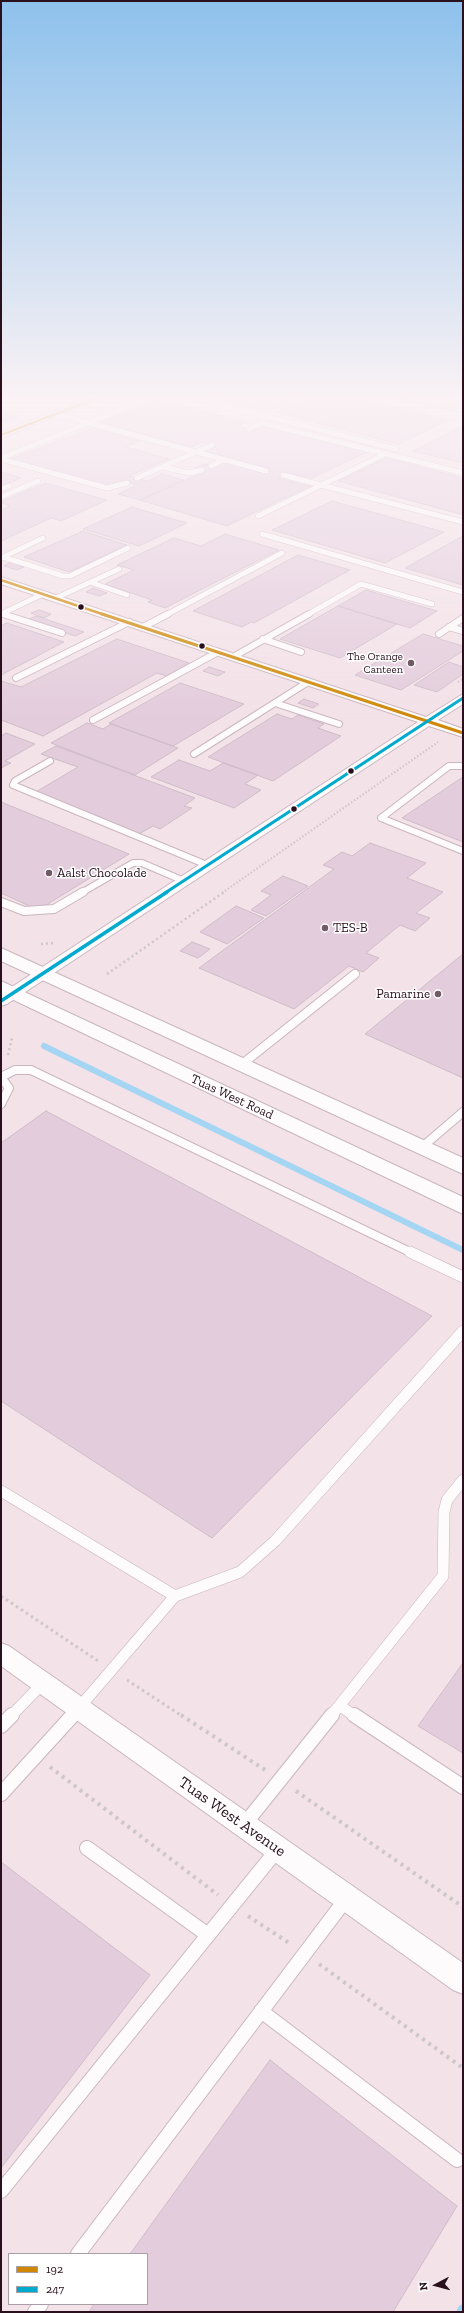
<!DOCTYPE html>
<style>
body{margin:0}
#map{position:relative;width:464px;height:2313px;overflow:hidden;background:#f3e2e8;font-family:"Zilla Slab",serif}
canvas{display:block}
.frame{position:absolute;inset:0;border:2px solid #29101c;pointer-events:none}
.legend{position:absolute;left:8px;top:2253px;width:140px;height:52px;box-sizing:border-box;background:#fff;border:1px solid #a99fa4;margin:0;padding:5px 7px;list-style:none;font-size:12px;color:#29101c}
.legend li{display:flex;align-items:center;gap:8px;height:20px}
.legend b{width:20px;border:1px solid #a99fa4}
.north{position:absolute;left:416px;top:2265px;width:40px;height:40px;-webkit-text-stroke:3px #fff;paint-order:stroke;rotate:264deg;font-size:11px;font-weight:700;line-height:16px;text-align:center;color:#29101c}
.north::after{content:'';display:block;margin:auto;width:14px;height:18px;background:#29101c;clip-path:polygon(50% 0,100% 100%,50% 72%,0 100%)}
</style>
<div id="map">
<canvas width="464" height="2313"></canvas>
<div class="frame"></div>
<ul class="legend">
<li><b style="height:5px;background:#ce8806"></b>192</li>
<li><b style="height:5px;background:#00a9ce"></b>247</li>
</ul>
<div class="north">N</div>
</div>
<script>
const c = document.querySelector('canvas').getContext('2d');
c.lineJoin = 'round';
function paint(path, color) {
  c.fillStyle = color;
  c.fill(path, 'evenodd');
}
function poly(rows) {
  const path = new Path2D();
  for (const r of rows) {
    path.moveTo(r[0], r[1]);
    for (let i = 2; i < r.length; i += 2) path.lineTo(r[i], r[i + 1]);
  }
  return path;
}
function trace(path, color, width, dash) {
  c.strokeStyle = color;
  c.lineWidth = width;
  c.lineCap = dash ? 'butt' : 'round';
  c.setLineDash(dash || []);
  c.stroke(path);
}
function drawText(font, color, halo, rows, align = 'center') {
  c.font = font + ' "Zilla Slab",serif';
  c.lineWidth = 3;
  c.setLineDash([]);
  c.textBaseline = 'middle';
  c.strokeStyle = halo;
  c.fillStyle = color;
  for (const [text, x, y, turn = 0] of rows) {
    c.save();
    c.translate(x, y);
    c.rotate((+turn || 0) * Math.PI / 180);
    c.textAlign = isNaN(turn) ? turn : align;
    if (halo) c.strokeText(text, 0, 0);
    c.fillText(text, 0, 0);
    c.restore();
  }
}
const water = poly([
 [393,398,403,398,463,412,463,414]
]);
const streamFar1 = poly([
 [44,1046,463,1250]
]);
const stream = poly([
 [462,2312,463,2310]
]);
const building = poly([
 [212,398,300,398,266,412,212,398],
 [308,398,355,398,448,420,399,444,275,412,308,398],
 [455,398,463,398,463,410,441,404,455,398],
 [154,399,247,422,238,426,249,429,255,430,264,426,367,452,310,479,287,473,278,478,313,487,288,499,284,498,227,526,140,500,206,471,195,468,204,464,214,466,223,462,262,473,271,469,205,451,217,446,212,445,203,442,192,447,97,422,154,399],
 [1,411,19,416,1,423,1,411],
 [463,426,463,463,413,451,463,426],
 [93,428,140,441,126,447,169,459,129,476,147,481,162,474,184,480,140,500,118,494,137,485,120,481,107,486,11,459,93,428],
 [386,458,463,478,463,513,460,514,338,481,386,458],
 [1,473,2,472,21,478,1,486,1,473],
 [45,483,107,500,61,521,51,518,1,541,1,510,10,506,1,502,45,483],
 [332,501,444,532,385,563,272,530,332,501],
 [132,507,187,523,139,546,83,529,132,507],
 [83,531,127,545,69,572,24,557,83,531],
 [225,534,279,550,165,608,148,602,152,600,105,584,134,570,117,565,174,538,201,546,225,534],
 [463,536,463,585,405,568,463,536],
 [298,555,350,570,254,623,251,622,242,627,193,611,298,555],
 [11,562,24,567,17,570,4,566,11,562],
 [93,588,107,593,99,596,86,592,93,588],
 [366,590,437,611,410,628,338,606,366,590],
 [338,606,397,624,340,658,280,639,338,606],
 [39,610,51,614,44,618,31,613,39,610],
 [36,616,84,632,75,636,27,620,36,616],
 [7,623,64,642,1,675,1,626,7,623],
 [423,634,463,646,463,651,401,690,355,675,423,634],
 [117,639,189,663,166,676,157,673,43,736,1,720,1,681,21,687,117,639],
 [449,662,463,667,463,674,437,692,414,685,449,662],
 [209,667,225,672,218,676,203,671,209,667],
 [180,683,244,704,173,746,109,723,180,683],
 [304,699,319,704,313,708,298,703,304,699],
 [277,714,292,719,298,715,324,724,318,728,341,736,273,781,208,757,277,714],
 [87,723,103,729,111,724,178,748,135,775,51,743,87,723],
 [6,733,35,744,5,761,11,763,1,768,1,736,6,733],
 [56,746,195,798,184,806,192,808,160,829,153,826,139,834,34,793,78,767,41,754,56,746],
 [179,760,210,771,223,763,258,775,245,784,261,790,234,808,151,777,179,760],
 [463,777,463,842,402,818,463,777],
 [1,802,129,854,38,910,1,893,1,802],
 [370,843,426,863,407,878,443,892,416,913,430,918,415,931,400,925,366,953,379,958,363,972,349,966,294,1009,199,968,334,869,323,865,342,852,352,856,370,843],
 [283,876,308,886,266,916,251,910,271,895,261,891,283,876],
 [236,906,264,918,227,944,200,932,236,906],
 [192,942,210,949,198,958,180,951,192,942],
 [463,954,463,1078,365,1034,463,954],
 [46,1111,432,1316,212,1538,1,1401,1,1143,46,1111],
 [463,1663,463,1753,418,1726,463,1663],
 [1,1862,150,1975,1,2168,1,1862],
 [270,2060,457,2206,393,2312,89,2312,94,2304,147,2304,147,2254,130,2254,270,2060]
]);
const pathFar3 = poly([
 [458,682,463,679],
 [222,893,438,742]
]);
const pathFar2 = poly([
 [41,944,54,943],
 [107,974,224,892],
 [8,1055,12,1038]
]);
const pathFar1 = poly([
 [1,1596,98,1661],
 [127,1680,182,1716]
]);
const path = poly([
 [181,1715,265,1770],
 [50,1767,218,1895],
 [296,1791,463,1907],
 [248,1916,289,1943],
 [319,1964,463,2068]
]);
const laneFar4 = poly([
 [194,398,396,449],
 [56,414,266,471],
 [249,429,262,423,463,473],
 [1,458,151,398],
 [1,459,107,488,127,483],
 [211,466,225,459],
 [163,467,189,473,202,470],
 [283,475,463,522],
 [137,478,212,445],
 [1,489,9,486],
 [1,497,38,481],
 [258,516,385,454],
 [262,534,463,592],
 [3,557,63,576,70,576,128,548],
 [1,558,43,538],
 [90,582,127,595],
 [56,598,119,569],
 [1,614,43,594],
 [3,614,5,615],
 [166,615,282,553],
 [307,615,361,584,432,604]
]);
const laneFar3 = poly([
 [3,614,62,633],
 [143,627,168,614],
 [449,627,463,631],
 [439,634,463,618],
 [263,639,301,652],
 [233,657,309,614],
 [16,678,129,622],
 [275,703,339,724],
 [93,720,218,652],
 [194,754,308,682],
 [50,761,15,781,13,785,207,865],
 [463,766,449,766,381,818,463,851],
 [81,893,133,863,142,863,184,881]
]);
const laneFar2 = poly([
 [1,902,24,911,54,909,83,892],
 [241,1065,355,974],
 [1,1077,15,1070,31,1070,412,1253],
 [1,1077,9,1088,1,1104],
 [421,1148,463,1112]
]);
const laneFar1 = poly([
 [410,1252,463,1277],
 [1,1491,175,1596],
 [340,1706,355,1716],
 [11,1716,43,1683],
 [72,1716,175,1596,240,1572,275,1541,463,1331],
 [331,1716,443,1576,444,1512,447,1500,463,1480]
]);
const lane = poly([
 [354,1715,463,1787],
 [1,1726,12,1715],
 [1,1794,73,1715],
 [244,1825,332,1715],
 [87,1848,208,1935],
 [261,2011,457,2160],
 [1,2191,277,1850],
 [78,2254,346,1899],
 [35,2312,41,2304]
]);
const street = poly([
 [89,398,101,398,1,438,1,432,89,398],
 [1,577,426,717,463,694,463,704,438,720,463,729,463,737,429,726,7,1004,1,1006,1,994,418,722,1,584,1,577],
 [1,1643,9,1646,463,1963,463,1994,453,1990,1,1666,1,1643]
]);
const primary = poly([
 [1,948,463,1158,463,1174,1,961,1,948],
 [1,981,463,1197,463,1214,1,994,1,981]
]);
const bus1Far1 = poly([
 [1,435,97,398],
 [1,580,105,615]
]);
const bus1 = poly([
 [102,614,463,733]
]);
const bus2Far1 = poly([
 [165,893,463,698]
]);
const bus2 = poly([
 [1,1001,167,892]
]);
const markers = [
 [81,607,3.5,"#29101c"],
 [202,646,3.5,"#29101c"],
 [411,663,4,"#705a63"],
 [351,771,3.5,"#29101c"],
 [294,809,3.5,"#29101c"],
 [49,873,4,"#705a63"],
 [325,928,4,"#705a63"],
 [438,994,4,"#705a63"]
];
const farPoinames = [
 ["The Orange",403,657],
 ["Canteen",403,670]
];
const poiNames = [
 ["Aalst Chocolade",57,873],
 ["TES-B",333,928],
 ["Pamarine",430,994,"right"]
];
const streetNames = [
 ["Tuas West Road",232,1097,25]
];
const nearStreetnames = [
 ["Tuas West Avenue",232,1817,35]
];
paint(water, '#a4d5f3');
trace(streamFar1, '#a4d5f3', 6);
trace(stream, '#a4d5f3', 11);
paint(building, '#e3ccdc');
trace(building, '#cebcc7', 1);
trace(laneFar4, '#cab6be', 6);
trace(laneFar3, '#cab6be', 8);
trace(laneFar2, '#cab6be', 10);
trace(laneFar1, '#cab6be', 12);
trace(lane, '#cab6be', 16);
trace(street, '#cab6be', 2);
trace(primary, '#cab6be', 2);
trace(pathFar3, '#cec7ca', 2, [1.5, 2]);
trace(pathFar2, '#cec7ca', 2.5, [2, 3]);
trace(pathFar1, '#cec7ca', 3, [2.5, 3.5]);
trace(path, '#cec7ca', 4, [3, 4.5]);
trace(laneFar4, '#fdfbfc', 5);
trace(laneFar3, '#fdfbfc', 6);
trace(laneFar2, '#fdfbfc', 8);
trace(laneFar1, '#fdfbfc', 11);
trace(lane, '#fdfbfc', 14);
paint(street, '#fdfbfc');
paint(primary, '#fdfbfc');
trace(bus1Far1, '#ce8806', 2.5);
trace(bus1, '#ce8806', 3);
trace(bus2Far1, '#00a9ce', 3);
trace(bus2, '#00a9ce', 3.5);
const sky = c.createLinearGradient(0, 0, 0, 722);
sky.addColorStop(0, '#8dc1ec');
sky.addColorStop(0.55, '#faf2f5');
sky.addColorStop(1, '#faf2f500');
c.fillStyle = sky;
c.fillRect(0, 0, 464, 722);
for (const [x, y, r, color] of markers) {
  const dot = new Path2D();
  dot.arc(x, y, r, 0, 2 * Math.PI);
  c.fillStyle = color;
  c.fill(dot);
  trace(dot, '#fff', 1.5);
}
drawText('11px', '#29101c', '#fff', farPoinames, 'right');
drawText('13px', '#29101c', '#fff', poiNames, 'left');
drawText('13px', '#29101c', '#fff', streetNames);
drawText('16px', '#29101c', '#fff', nearStreetnames);
</script>
